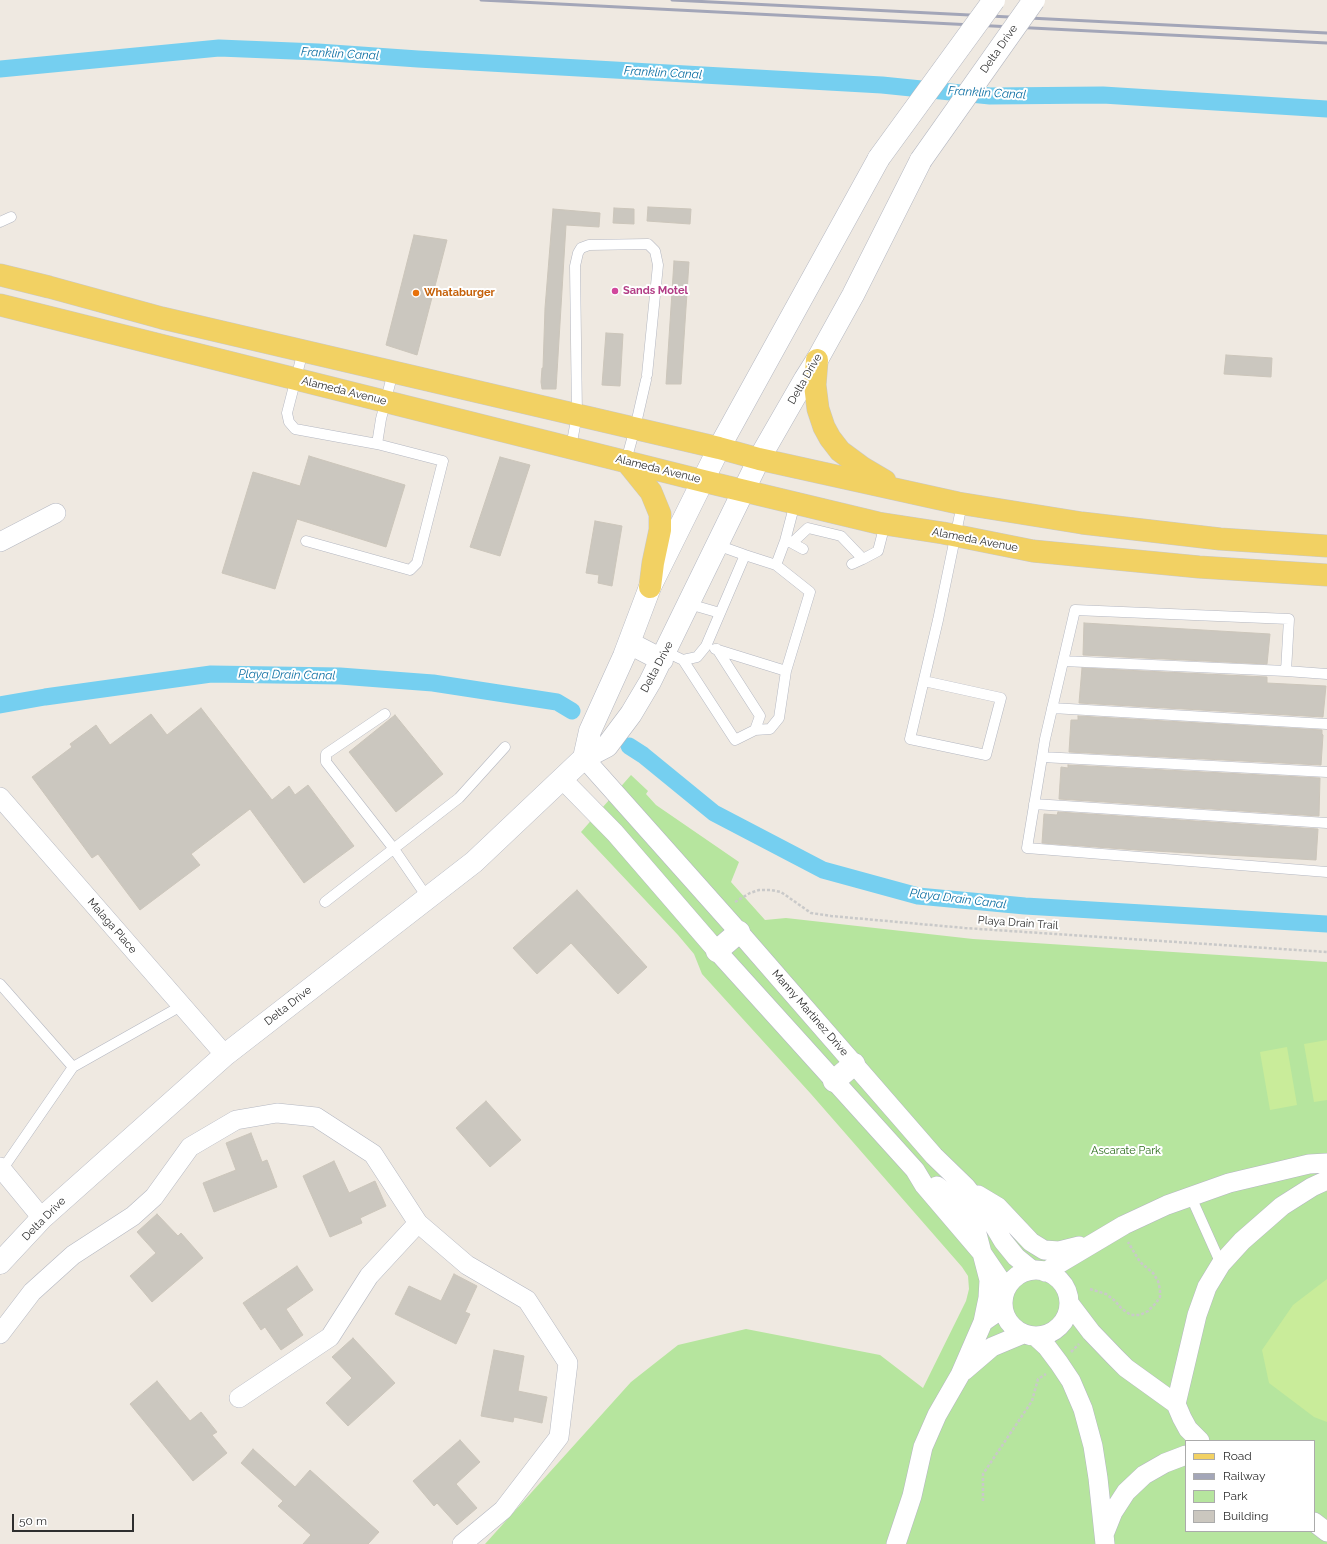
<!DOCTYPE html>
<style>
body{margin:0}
#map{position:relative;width:1327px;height:1544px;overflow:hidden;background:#efe9e1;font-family:Raleway,sans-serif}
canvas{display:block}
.legend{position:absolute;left:1185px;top:1440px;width:130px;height:92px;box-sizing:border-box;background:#fff;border:1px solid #ababab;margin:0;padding:5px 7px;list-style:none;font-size:12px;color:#2e2e2e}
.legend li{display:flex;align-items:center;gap:8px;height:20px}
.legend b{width:20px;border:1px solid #ababab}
.scale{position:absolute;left:12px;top:1514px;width:122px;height:18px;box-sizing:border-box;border:2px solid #2e2e2e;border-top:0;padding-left:5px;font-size:12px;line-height:14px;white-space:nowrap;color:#2e2e2e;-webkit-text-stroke:3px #fff;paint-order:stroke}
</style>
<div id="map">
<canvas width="1327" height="1544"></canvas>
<ul class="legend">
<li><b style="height:5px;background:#f2d163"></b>Road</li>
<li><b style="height:5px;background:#a3a6b8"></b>Railway</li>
<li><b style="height:11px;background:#b6e59e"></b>Park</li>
<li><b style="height:11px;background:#cbc7bf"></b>Building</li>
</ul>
<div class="scale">50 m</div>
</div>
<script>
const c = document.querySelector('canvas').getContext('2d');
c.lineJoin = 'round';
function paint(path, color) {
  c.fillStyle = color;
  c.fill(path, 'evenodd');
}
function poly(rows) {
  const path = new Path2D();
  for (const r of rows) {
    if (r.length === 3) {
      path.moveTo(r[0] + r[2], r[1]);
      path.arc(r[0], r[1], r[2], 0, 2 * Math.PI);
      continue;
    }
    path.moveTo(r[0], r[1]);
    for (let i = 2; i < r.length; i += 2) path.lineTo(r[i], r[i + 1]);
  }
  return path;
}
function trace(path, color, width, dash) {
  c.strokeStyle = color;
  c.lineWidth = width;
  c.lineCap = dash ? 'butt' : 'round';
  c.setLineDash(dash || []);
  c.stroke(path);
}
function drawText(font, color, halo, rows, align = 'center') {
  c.font = font + ' Raleway,sans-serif';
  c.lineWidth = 4;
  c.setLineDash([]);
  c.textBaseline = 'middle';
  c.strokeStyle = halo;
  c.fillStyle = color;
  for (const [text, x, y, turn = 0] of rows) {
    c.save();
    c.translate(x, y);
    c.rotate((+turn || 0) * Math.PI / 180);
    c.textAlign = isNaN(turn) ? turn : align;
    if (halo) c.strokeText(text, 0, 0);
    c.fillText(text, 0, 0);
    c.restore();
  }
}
const green = poly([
 [631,775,648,791,646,794,656,805,739,862,731,882,765,920,786,918,973,939,1327,962,1327,1544,485,1544,631,1382,678,1345,746,1329,880,1355,923,1388,966,1301,969,1289,968,1276,962,1267,811,1094,702,974,694,954,678,935,581,832],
 [1186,1441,1314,1441,1314,1531,1186,1531]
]);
const pitch = poly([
 [1327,1040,1327,1100,1314,1102,1304,1044],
 [1287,1047,1297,1105,1270,1110,1260,1052],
 [1327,1279,1327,1422,1314,1417,1269,1383,1262,1350,1293,1305]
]);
const canal = poly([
 [0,69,219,48,318,52,418,59,882,85,990,96,1103,95,1327,109],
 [0,705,45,697,211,674,340,676,433,683,557,702,572,711],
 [629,746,643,755,714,813,823,870,918,896,1025,906,1327,924]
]);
const building = poly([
 [648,207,691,209,690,224,647,221,648,207],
 [614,208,634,209,634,224,613,223,614,208],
 [553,209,600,213,599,227,566,225,556,389,542,389,541,382,542,368,543,368,545,308,553,209],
 [414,235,447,240,417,355,386,345,414,235],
 [674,261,689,262,681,384,666,384,674,261],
 [606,333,623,334,620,386,602,385,606,333],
 [1226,355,1272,358,1271,377,1224,374,1226,355],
 [309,456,405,485,386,547,297,519,275,589,222,573,253,472,300,486,309,456],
 [500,457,530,465,500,556,470,547,500,457],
 [595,521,622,526,612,586,598,583,599,575,586,573,595,521],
 [1084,623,1270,634,1267,664,1083,655,1084,623],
 [1082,668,1267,677,1267,683,1326,686,1323,717,1079,703,1082,668],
 [201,708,272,800,289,786,295,795,308,785,354,846,304,883,250,809,191,854,200,865,140,910,98,854,92,858,32,777,72,747,70,744,96,725,110,745,151,714,167,735,201,708],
 [395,715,443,774,396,812,349,752,395,715],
 [1078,716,1322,730,1322,734,1323,735,1321,765,1069,752,1071,720,1078,720,1078,716],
 [1068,765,1320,778,1319,816,1059,799,1061,767,1068,768,1068,765],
 [1058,812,1318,829,1316,860,1137,850,1042,843,1044,814,1057,815,1058,812],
 [577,890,647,967,618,994,571,943,537,974,513,948,577,890],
 [486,1101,521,1140,490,1167,456,1128,486,1101],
 [251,1133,262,1162,267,1160,277,1187,214,1212,203,1183,236,1170,226,1143,251,1133],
 [334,1161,349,1193,375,1181,386,1206,360,1218,362,1223,330,1237,303,1176,334,1161],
 [157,1214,178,1236,181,1233,203,1258,152,1302,130,1276,156,1253,137,1232,157,1214],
 [297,1266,313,1290,286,1309,303,1335,281,1350,265,1327,261,1330,243,1303,297,1266],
 [454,1274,477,1286,465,1312,470,1314,456,1344,395,1314,409,1286,441,1301,454,1274],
 [353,1338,395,1383,348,1426,326,1403,352,1378,332,1357,353,1338],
 [494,1350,524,1356,518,1391,547,1397,542,1423,514,1417,513,1422,481,1416,494,1350],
 [157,1381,190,1421,201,1412,217,1432,212,1435,227,1453,193,1481,130,1404,157,1381],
 [460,1440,480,1462,456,1484,477,1508,457,1525,437,1503,434,1506,413,1481,460,1440],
 [253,1449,295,1487,310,1470,379,1532,368,1544,303,1544,311,1535,278,1506,283,1501,241,1463,253,1449]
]);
const path = poly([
 [735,902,750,893,759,890,771,890,781,892,811,913,831,916,965,928,1327,952],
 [1090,1289,1106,1294,1114,1300,1122,1309,1131,1315,1140,1315,1148,1311,1156,1303,1160,1297,1160,1290,1158,1281,1153,1273,1140,1262,1128,1242],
 [1071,1352,1079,1344],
 [983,1501,983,1474,1032,1401,1038,1379,1046,1374]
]);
const service = poly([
 [0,222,11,217],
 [303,351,287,413,289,422,295,429,377,444,381,419,393,372],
 [571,447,577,415,575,266,578,253,581,248,589,245,648,244,655,251,658,265,647,375],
 [626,461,635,428,646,380],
 [306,541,410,570,417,563,443,461,377,444],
 [785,541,792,543,808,528,841,536,863,559,878,551,885,524],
 [792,543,803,549],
 [745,555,776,565],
 [852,564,863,559],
 [689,604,720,613],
 [715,649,786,671],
 [717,649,760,716,755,730],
 [666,652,683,660,697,657,706,646,745,555,717,545],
 [683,660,735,740,755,730,770,729,779,718,786,671,810,592,776,565,785,541,795,503],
 [1063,661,1286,671],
 [1327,674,1286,671,1289,619,1075,610,1045,739,1027,848,1327,872],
 [924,681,1001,698,986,755,910,739,938,620,962,504],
 [1052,708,1327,724],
 [385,714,326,754,326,762,394,849,427,897],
 [1042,757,1327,772],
 [1034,804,1327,823],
 [325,902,459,798,505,747],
 [0,984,73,1067],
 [2,1170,73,1067,181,1006],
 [1191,1197,1221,1264]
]);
const minor = poly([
 [0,542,56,513],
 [584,758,739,932,934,1156,966,1187,987,1214,1003,1241,1016,1257,1032,1270],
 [563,780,615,833,717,951,915,1170,924,1185,982,1253,999,1278,1005,1292],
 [0,797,225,1055],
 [0,1167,42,1218],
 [937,1186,962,1206,968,1215,976,1230,989,1280,988,1298,983,1322],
 [978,1195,998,1207,1031,1242,1044,1250,1059,1251,1079,1246],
 [1036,1303,33],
 [1045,1272,1124,1225,1167,1205,1229,1183,1309,1164,1327,1163],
 [1069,1303,1091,1332,1115,1357,1126,1368,1176,1404,1182,1418,1188,1429,1200,1441],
 [0,1334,32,1292,73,1255,133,1216,154,1197,190,1147,236,1120,277,1113,316,1117,373,1154,418,1223,467,1265,527,1300,568,1363,559,1437,503,1510,462,1544],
 [1035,1336,1047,1347,1059,1363,1071,1381,1083,1409,1093,1446,1098,1478,1105,1544],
 [964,1371,992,1347,1023,1334],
 [239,1398,330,1337,369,1276,418,1223],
 [1176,1404,1197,1315,1207,1287,1221,1264,1242,1241,1282,1206,1312,1187,1327,1180],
 [1314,1522,1327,1532],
 [1105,1532,1113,1512,1126,1492,1144,1475,1165,1463,1186,1455],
 [896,1544,912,1496,923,1447,937,1415,960,1375,983,1322,993,1315,1002,1305]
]);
const tertiary = poly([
 [717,951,739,932],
 [834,1081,854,1064]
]);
const secondary = poly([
 [629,643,662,660],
 [584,758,590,731,624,656,650,587,719,448,879,158],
 [0,1263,42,1218,225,1055,474,862,584,758,607,746,631,714,650,682,759,459,805,379,817,360,853,295,921,160]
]);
const primary = poly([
 [0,275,49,287,162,318,719,448,759,459,958,503,1082,523,1220,539,1327,546],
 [0,305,703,481,878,523,943,533,1033,551,1199,567,1327,575],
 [817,360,815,385,818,409,824,427,830,438,840,451,863,468,885,481],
 [626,461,651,492,660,514,660,530,653,563,650,587]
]);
const rail = poly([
 [481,0,1327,43],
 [672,0,1327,33]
]);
const secondaryBridge = poly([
 [879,158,994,0],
 [921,160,1034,0]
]);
const markers = [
 [615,291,4,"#d1479c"],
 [416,293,4,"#e8710a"]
];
const streetNames = [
 ["Delta Drive",999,49,-55],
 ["Delta Drive",805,379,-60],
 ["Alameda Avenue",344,391,14],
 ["Alameda Avenue",658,469,14],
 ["Alameda Avenue",975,540,11],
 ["Delta Drive",657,667,-62],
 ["Playa Drain Trail",1018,923,4],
 ["Malaga Place",112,926,49],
 ["Delta Drive",288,1006,-38],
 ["Manny Martinez Drive",810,1013,49],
 ["Delta Drive",44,1219,-45]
];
const hotelNames = [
 ["Sands Motel",623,291]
];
const foodNames = [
 ["Whataburger",424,293]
];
const parkNames = [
 ["Ascarate Park",1126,1151]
];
const waterNames = [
 ["Franklin Canal",340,54,3],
 ["Franklin Canal",663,73,3],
 ["Franklin Canal",987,93,3],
 ["Playa Drain Canal",287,675,1],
 ["Playa Drain Canal",958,899,7]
];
paint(green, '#b6e59e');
paint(pitch, '#c9ec9a');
trace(canal, '#75cff0', 17);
paint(building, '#cbc7bf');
trace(building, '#cbc5ba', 1);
trace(service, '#b4b7c1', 11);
trace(minor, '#b4b7c1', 20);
trace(tertiary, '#b4b7c1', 23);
trace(secondary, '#b4b7c1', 23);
trace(primary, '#c9c9c9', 23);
trace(path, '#c9c9c9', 2.5, [3, 2]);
trace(service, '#fff', 10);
trace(minor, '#fff', 19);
trace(tertiary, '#fff', 22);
trace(secondary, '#fff', 22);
trace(primary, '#f2d163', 22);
trace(rail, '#a3a6b8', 3);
trace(secondaryBridge, '#b4b7c1', 23, []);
trace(secondaryBridge, '#fff', 22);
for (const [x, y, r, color] of markers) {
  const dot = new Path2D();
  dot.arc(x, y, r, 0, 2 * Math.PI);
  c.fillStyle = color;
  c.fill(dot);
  trace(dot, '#fff', 1.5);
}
drawText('11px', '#2e2e2e', '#fff', streetNames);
drawText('bold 11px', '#b23c85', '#fff', hotelNames, 'left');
drawText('bold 11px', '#c56008', '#fff', foodNames, 'left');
drawText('11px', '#2c6e1b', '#fff', parkNames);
drawText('italic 12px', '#0d6fa3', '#fff', waterNames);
</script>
